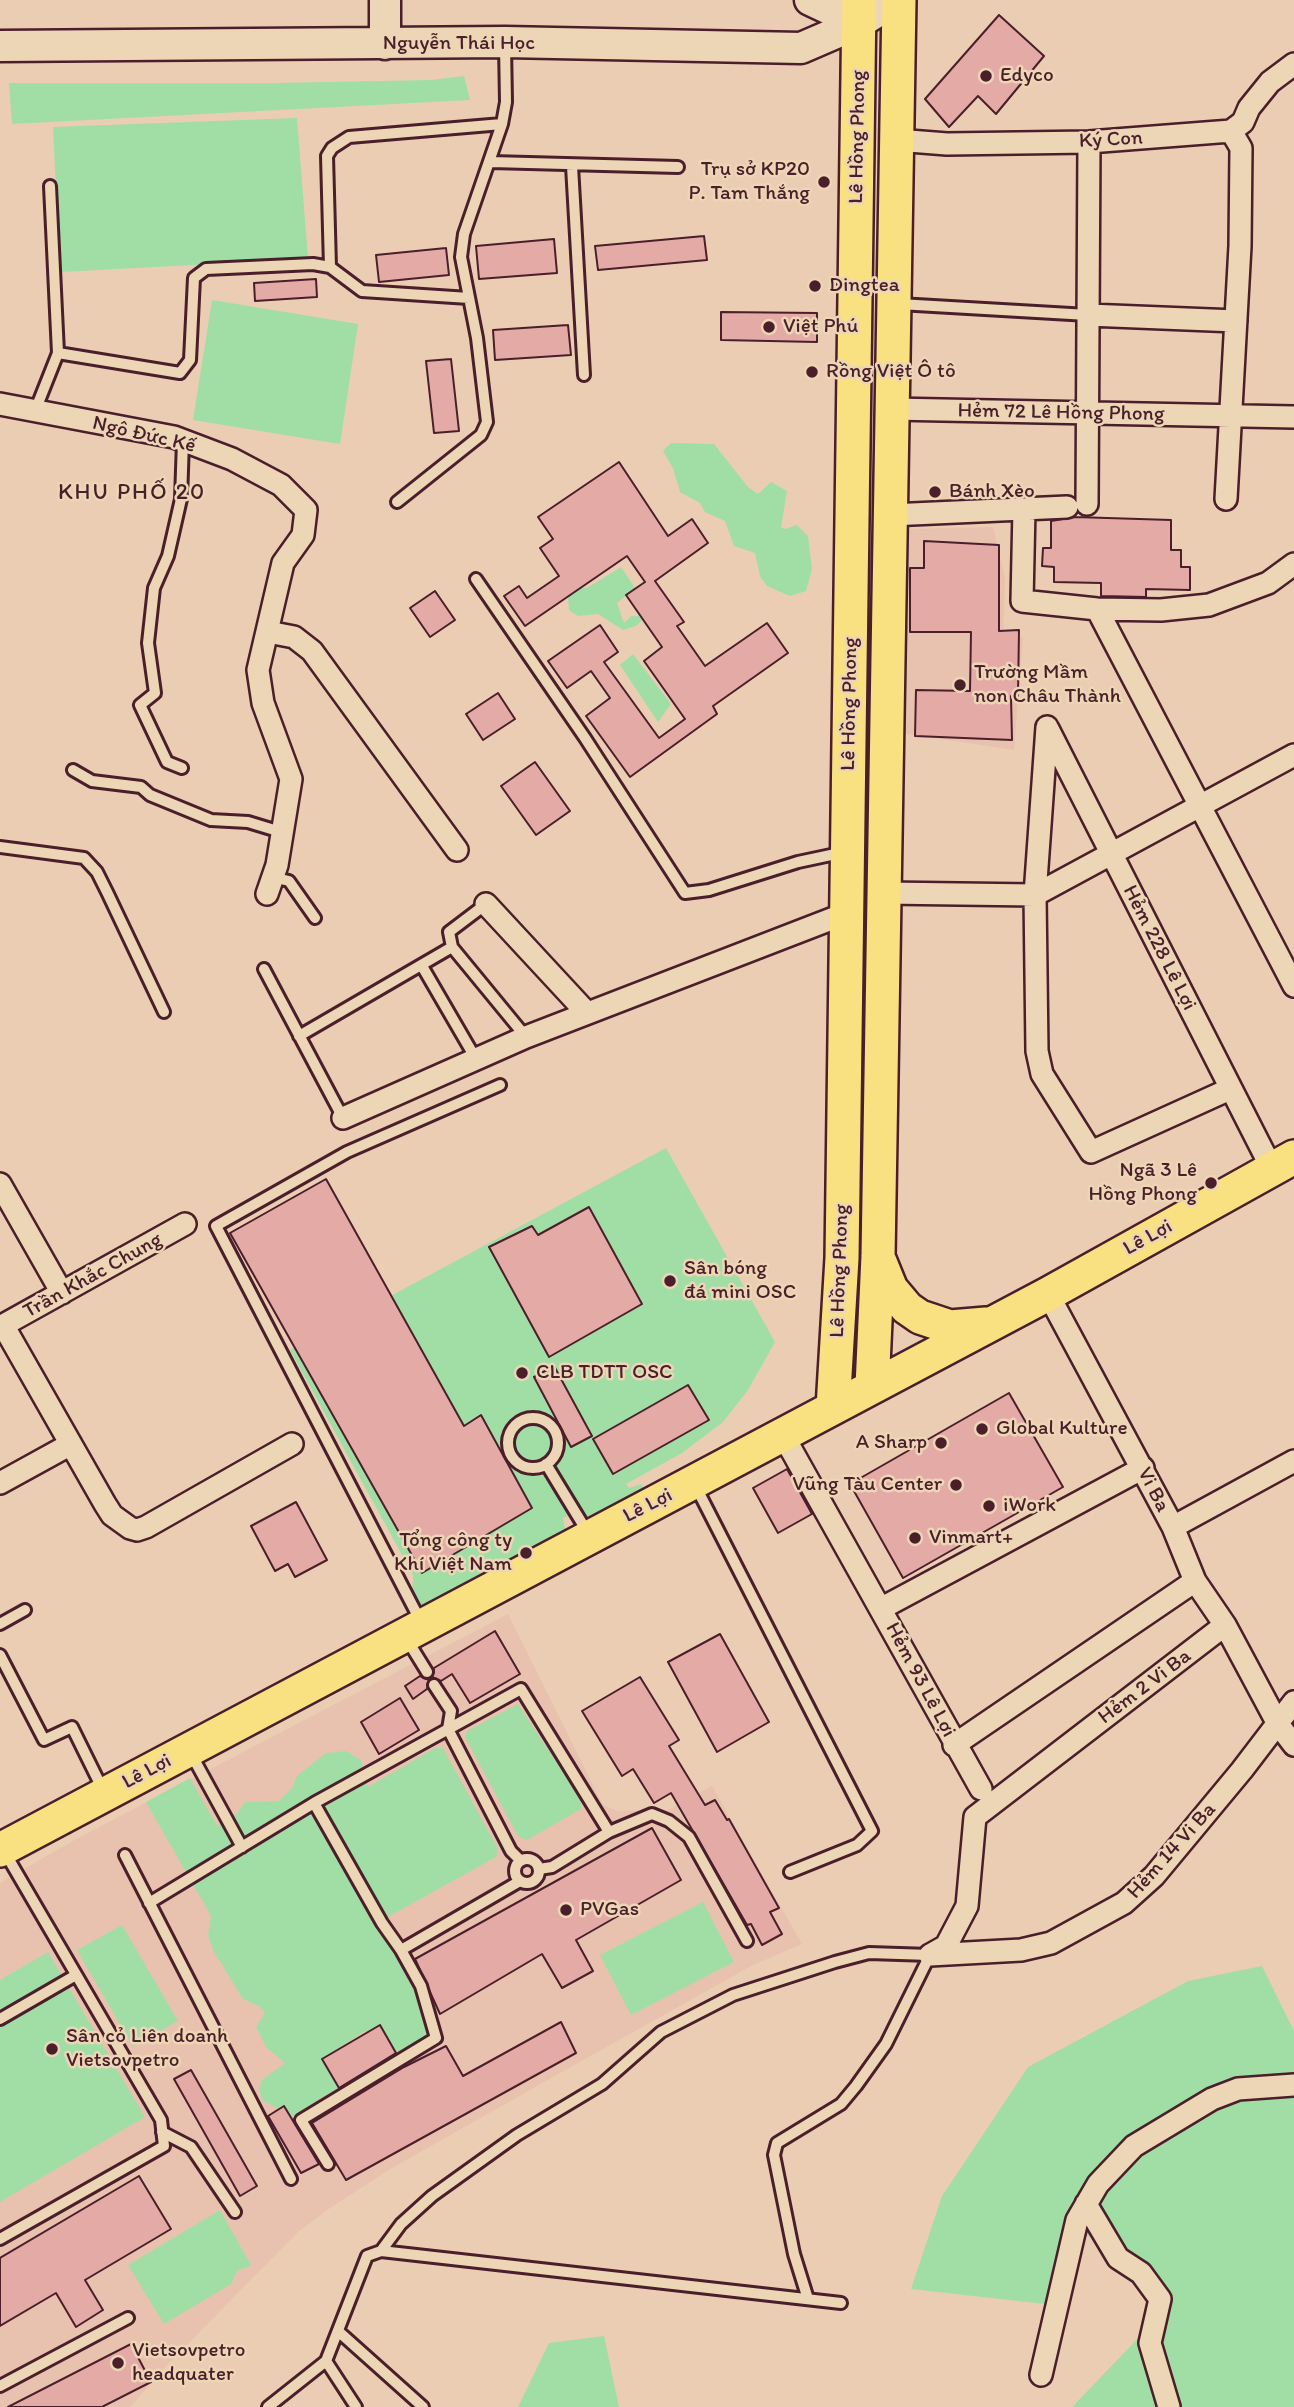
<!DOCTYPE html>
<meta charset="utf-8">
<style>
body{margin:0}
canvas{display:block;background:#eacdb2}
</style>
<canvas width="1294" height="2407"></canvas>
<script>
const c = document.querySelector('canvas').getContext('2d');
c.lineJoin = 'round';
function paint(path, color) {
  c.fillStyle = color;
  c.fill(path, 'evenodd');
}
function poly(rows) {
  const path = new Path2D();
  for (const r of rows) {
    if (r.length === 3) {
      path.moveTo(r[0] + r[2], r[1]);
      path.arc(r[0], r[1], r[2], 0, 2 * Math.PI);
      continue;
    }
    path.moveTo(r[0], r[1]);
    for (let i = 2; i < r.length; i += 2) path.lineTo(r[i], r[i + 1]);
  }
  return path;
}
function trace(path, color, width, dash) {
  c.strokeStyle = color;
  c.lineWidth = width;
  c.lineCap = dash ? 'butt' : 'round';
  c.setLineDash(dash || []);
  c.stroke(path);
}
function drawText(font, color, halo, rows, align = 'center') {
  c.font = font + ' Itim,sans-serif';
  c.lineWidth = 5;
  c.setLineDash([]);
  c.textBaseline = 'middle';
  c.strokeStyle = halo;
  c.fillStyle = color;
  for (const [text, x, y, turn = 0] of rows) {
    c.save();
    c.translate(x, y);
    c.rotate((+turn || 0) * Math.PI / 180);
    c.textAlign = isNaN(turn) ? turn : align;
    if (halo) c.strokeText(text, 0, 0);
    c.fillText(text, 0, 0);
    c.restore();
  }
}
const built = poly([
 [993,527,1005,578,1003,636,1023,637,1014,750,900,733,905,529],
 [508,1614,603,1805,618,1811,668,1810,712,1786,802,1944,753,1965,585,2059,392,2168,330,2208,299,2231,170,2362,130,2407,0,2407,0,1883,76,1839]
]);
const green = poly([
 [464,76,470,100,12,124,9,83,276,83,431,80],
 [297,118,308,259,60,272,53,127],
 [212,300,358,324,340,444,193,420],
 [671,443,714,444,748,487,758,494,771,482,787,491,781,527,785,529,797,525,808,536,812,569,806,591,790,596,767,586,760,576,755,553,734,546,725,521,705,512,700,503,680,492,673,468,663,451],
 [621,567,635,588,617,603,624,623,631,616,639,616,642,620,636,626,623,630,598,614,578,616,569,610,568,597,577,588,587,588],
 [633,654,671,704,658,722,620,665],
 [666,1148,775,1342,748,1390,723,1422,682,1453,626,1484,629,1488,641,1484,646,1493,579,1528,567,1516,563,1518,569,1554,412,1623,413,1575,290,1350],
 [589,1207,642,1304,490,1248,532,1226,538,1235],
 [392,1299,464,1426,481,1415,521,1503,521,1515,420,1569,296,1351],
 [554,1367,592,1435,571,1446,534,1378],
 [688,1385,708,1420,613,1474,593,1439],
 [518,1704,581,1800,581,1809,527,1840,518,1836,465,1737,467,1731],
 [435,1748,443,1748,498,1849,496,1857,386,1918,381,1916,336,1849,414,1990,432,1997,437,2011,427,2027,425,2050,400,2065,381,2067,365,2043,365,2031,322,2059,339,2088,319,2099,317,2105,297,2119,262,2100,259,2089,262,2080,285,2063,266,2047,256,2027,265,2013,259,2006,243,1999,213,1950,208,1935,211,1916,146,1802,190,1778,218,1827,223,1813,236,1815,245,1802,279,1801,292,1788,297,1776,326,1753,346,1751,361,1760,368,1787],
 [703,1902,734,1962,631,2015,600,1955],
 [122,1925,178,2021,133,2047,77,1950],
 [48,1952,145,2117,0,2202,0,1980],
 [1262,1966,1294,2031,1294,2407,1072,2407,1172,2303,1145,2262,1077,2231,1045,2304,911,2289,942,2196,1028,2067,1188,1981],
 [220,2210,251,2265,237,2271,231,2284,164,2324,128,2265],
 [604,2336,619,2407,518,2407,549,2343]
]);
const building = poly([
 [999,15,1044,56,996,114,978,96,949,127,925,99,999,15],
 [704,236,707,260,598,270,595,246,704,236],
 [554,239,557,273,479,279,476,246,554,239],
 [446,248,449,275,379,282,376,255,446,248],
 [316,279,317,297,255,301,254,283,316,279],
 [721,312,817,313,817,342,721,340,721,312],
 [568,325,571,355,495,360,493,330,568,325],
 [451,359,459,431,434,433,426,361,451,359],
 [619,462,668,536,692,519,708,543,655,581,684,622,677,626,705,666,767,623,788,653,713,706,717,714,630,777,586,716,610,698,591,671,567,688,548,661,600,625,618,652,604,662,659,738,685,719,644,661,662,647,626,595,645,582,627,556,525,626,504,596,519,586,527,598,559,576,540,548,553,539,538,517,619,462],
 [1075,517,1171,520,1171,550,1181,550,1181,567,1190,567,1190,590,1146,589,1146,597,1101,596,1101,583,1054,582,1054,567,1042,566,1043,548,1051,548,1051,521,1075,517],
 [924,541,999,545,999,631,1019,630,1018,696,1011,696,1012,740,915,736,916,690,970,691,971,632,910,632,910,568,924,568,924,541],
 [435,591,455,620,430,637,410,608,435,591],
 [498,693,515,719,483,740,466,714,498,693],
 [535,762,570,811,536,835,501,786,535,762],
 [326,1179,464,1426,481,1415,532,1508,422,1573,230,1233,326,1179],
 [589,1207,642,1304,549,1357,489,1247,532,1226,538,1235,589,1207],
 [554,1366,592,1436,571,1447,534,1377,554,1366],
 [688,1385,709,1420,613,1474,593,1439,688,1385],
 [1009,1393,1063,1487,903,1578,850,1484,1009,1393],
 [787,1469,812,1514,778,1533,753,1488,787,1469],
 [296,1502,327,1560,295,1577,288,1564,275,1571,251,1526,296,1502],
 [495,1631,520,1674,470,1703,452,1674,441,1681,432,1677,434,1668,495,1631],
 [720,1634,769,1722,717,1752,668,1662,720,1634],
 [420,1676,429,1680,427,1689,413,1699,405,1686,420,1676],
 [640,1677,679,1740,669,1746,705,1805,715,1800,727,1820,729,1819,779,1908,770,1912,782,1934,762,1945,751,1924,747,1925,671,1793,654,1803,633,1769,622,1776,582,1711,640,1677],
 [400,1698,419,1730,379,1754,361,1722,400,1698],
 [652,1828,681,1880,576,1940,593,1971,562,1988,542,1954,440,2014,415,1959,652,1828],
 [561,2022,576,2053,346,2180,312,2123,404,2067,446,2046,463,2076,561,2022],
 [380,2025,396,2053,339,2088,322,2059,380,2025],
 [191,2070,257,2186,240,2196,174,2079,191,2070],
 [284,2106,319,2164,301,2173,268,2116,284,2106],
 [139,2176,171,2229,85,2280,103,2310,76,2327,56,2293,0,2326,0,2258,139,2176],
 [131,2344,151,2382,102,2407,8,2407,131,2344]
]);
const lane = poly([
 [491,162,678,167],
 [572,166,584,375],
 [330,267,327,156,332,148,349,137,502,124],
 [899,304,1088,315],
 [58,353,180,373,190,360,194,278,206,269,313,264,330,267,362,291,469,298],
 [35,411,58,353,50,186],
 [397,502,481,435,487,422,477,338,461,257,464,234,502,124,506,102,505,45],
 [476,579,585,738,685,893,709,890,798,862,845,852],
 [182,768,167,762,140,705,155,693,148,643,154,588,168,556,181,499,183,441],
 [73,770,92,781,141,787,150,795,211,820,248,822,281,832],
 [0,847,84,858,97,872,107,892,164,1012],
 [272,877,289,881,315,918],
 [486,904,449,932,452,947,526,1037],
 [422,966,476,1059],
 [264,969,343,1118],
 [299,1036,452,947],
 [533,1443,25],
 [546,1464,588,1533],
 [695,1485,872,1831,857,1845,790,1872],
 [421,1622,216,1226,347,1152,500,1085],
 [0,1624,25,1610],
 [406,1638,427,1672],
 [0,1655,44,1740,72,1727,104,1792],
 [434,1685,451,1711,448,1729,511,1851,521,1861],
 [190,1752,242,1847],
 [314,1803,382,1923,401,1950],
 [125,1855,291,2179],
 [527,1871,12],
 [539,1869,552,1867,609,1832,652,1814,669,1821,689,1837,747,1941],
 [149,1903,314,1803,521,1689,609,1832],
 [0,2019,76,1975],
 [162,2132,191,2147,235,2212],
 [328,2164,301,2120,436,2038,421,1986,401,1950,520,1881],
 [0,2239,164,2146,161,2120,4,1851],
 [381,2251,401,2224,432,2196,517,2135,602,2084,661,2032,733,1995,835,1962,869,1953,930,1955,886,2044,856,2086,841,2104,777,2143,774,2155,794,2254,808,2299],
 [338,2331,423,2407],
 [326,2361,356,2407],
 [0,2386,128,2318],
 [268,2407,326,2361,367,2256,381,2251,841,2303]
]);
const street = poly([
 [896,140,947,144,1089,142,1231,131,1243,122,1249,108,1270,82,1294,64],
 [1088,315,1236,321],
 [0,404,174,437,232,459,281,485,306,510,303,535,283,563,258,670,263,703,291,779,277,865,267,894],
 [892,409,1294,417],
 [1226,499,1240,246,1241,148,1231,131],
 [1087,504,1089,142],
 [1024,509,1022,601,1097,609,1161,610,1209,605,1268,583,1294,564],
 [890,515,1067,507],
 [1097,609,1294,986],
 [268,632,294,637,312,651,457,850],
 [1047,727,1035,895,1037,1051,1042,1074,1091,1152,1230,1089],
 [1048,729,1272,1169],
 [884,893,1035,895,1294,755],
 [486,904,587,1013],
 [343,1118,526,1037,847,913],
 [0,1184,62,1293],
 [1048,1294,1173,1527,1195,1581,1225,1625,1278,1724,1294,1745],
 [3,1325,105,1504,112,1515,130,1528,137,1530,146,1527,292,1444],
 [0,1327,185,1224],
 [783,1435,981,1789],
 [0,1483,71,1444],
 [1173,1527,1294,1461],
 [882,1608,1143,1468],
 [954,1745,1195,1581],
 [930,1955,1021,1950,1051,1943,1124,1903,1154,1876,1242,1770,1294,1702],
 [930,1955,946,1946,967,1906,975,1817,1225,1625],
 [1086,2204,1118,2258,1141,2273,1160,2299,1150,2343,1169,2407],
 [1041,2375,1077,2220,1098,2184,1134,2146,1212,2099,1238,2089,1294,2085]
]);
const secondary = poly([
 [385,0,385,44],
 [810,0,859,23],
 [0,46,505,42,801,48,859,23,895,0]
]);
const primary = poly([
 [880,1262,891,1289,907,1308,920,1317,950,1327,986,1324],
 [872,1387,878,1256,899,0],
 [833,1408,842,1258,859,0],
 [0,1850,1048,1294,1294,1157]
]);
const markers = [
 [986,76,7,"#4a1f2b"],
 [824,182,7,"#4a1f2b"],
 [815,286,7,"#4a1f2b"],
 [769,327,7,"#4a1f2b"],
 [812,372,7,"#4a1f2b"],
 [935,492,7,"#4a1f2b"],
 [960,685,7,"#4a1f2b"],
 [1211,1183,7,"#4a1f2b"],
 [670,1281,7,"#4a1f2b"],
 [522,1373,7,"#4a1f2b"],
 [982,1429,7,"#4a1f2b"],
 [941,1443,7,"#4a1f2b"],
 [956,1485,7,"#4a1f2b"],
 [989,1506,7,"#4a1f2b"],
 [915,1538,7,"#4a1f2b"],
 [526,1553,7,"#4a1f2b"],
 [566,1910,7,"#4a1f2b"],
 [52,2049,7,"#4a1f2b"],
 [118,2363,7,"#4a1f2b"]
];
const streetNames = [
 ["Nguyễn Thái Học",459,44],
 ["Lê Hồng Phong",858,137,-89],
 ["Ký Con",1111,140,-3],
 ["Hẻm 72 Lê Hồng Phong",1061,413,1],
 ["Ngô Đức Kế",144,435,13],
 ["Lê Hồng Phong",850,704,-89],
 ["Hẻm 228 Lê Lợi",1159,948,63],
 ["Lê Lợi",1148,1238,-29],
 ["Lê Hồng Phong",840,1271,-88],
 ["Trần Khắc Chung",93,1276,-29],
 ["Vi Ba",1153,1490,63],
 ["Lê Lợi",648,1506,-27],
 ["Hẻm 93 Lê Lợi",920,1680,62],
 ["Hẻm 2 Vi Ba",1145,1687,-37],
 ["Lê Lợi",147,1772,-28],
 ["Hẻm 14 Vi Ba",1172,1851,-48]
];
const poiNames = [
 ["Edyco",1000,76],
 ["Trụ sở KP20",810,170,"right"],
 ["P. Tam Thắng",810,194,"right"],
 ["Dingtea",829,286],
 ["Việt Phú",783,327],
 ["Rồng Việt Ô tô",826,372],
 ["Bánh Xèo",949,492],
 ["Trường Mầm",974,673],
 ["non Châu Thành",974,697],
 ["Ngã 3 Lê",1197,1171,"right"],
 ["Hồng Phong",1197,1195,"right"],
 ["Sân bóng",684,1269],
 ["đá mini OSC",684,1293],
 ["CLB TDTT OSC",536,1373],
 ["Global Kulture",996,1429],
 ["A Sharp",927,1443,"right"],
 ["Vũng Tàu Center",942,1485,"right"],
 ["iWork",1003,1506],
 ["Vinmart+",929,1538],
 ["Tổng công ty",512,1541,"right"],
 ["Khí Việt Nam",512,1565,"right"],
 ["PVGas",580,1910],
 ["Sân cỏ Liên doanh",66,2037],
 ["Vietsovpetro",66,2061],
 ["Vietsovpetro",132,2351],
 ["headquater",132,2375]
];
const neighbourhoodNames = [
 ["KHU PHỐ 20",132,493]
];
paint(built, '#e8c2ae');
paint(green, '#a1dea6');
paint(building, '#e4aaa6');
trace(building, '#4a1f2b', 2);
trace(lane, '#4a1f2b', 16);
trace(street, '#4a1f2b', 26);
trace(secondary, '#4a1f2b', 35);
trace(primary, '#4a1f2b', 38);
trace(lane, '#ecd6b5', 10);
trace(street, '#ecd6b5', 21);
trace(secondary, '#ecd6b5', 30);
trace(primary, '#f9e181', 33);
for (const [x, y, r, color] of markers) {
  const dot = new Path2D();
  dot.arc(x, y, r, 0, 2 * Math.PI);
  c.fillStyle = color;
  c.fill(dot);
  trace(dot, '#ecd6b5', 2.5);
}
drawText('21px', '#4a1f2b', '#ecd6b5', streetNames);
drawText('21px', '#4a1f2b', '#ecd6b5', poiNames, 'left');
c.letterSpacing = '2px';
drawText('23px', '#4a1f2b', '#ecd6b5', neighbourhoodNames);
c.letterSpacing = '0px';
</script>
